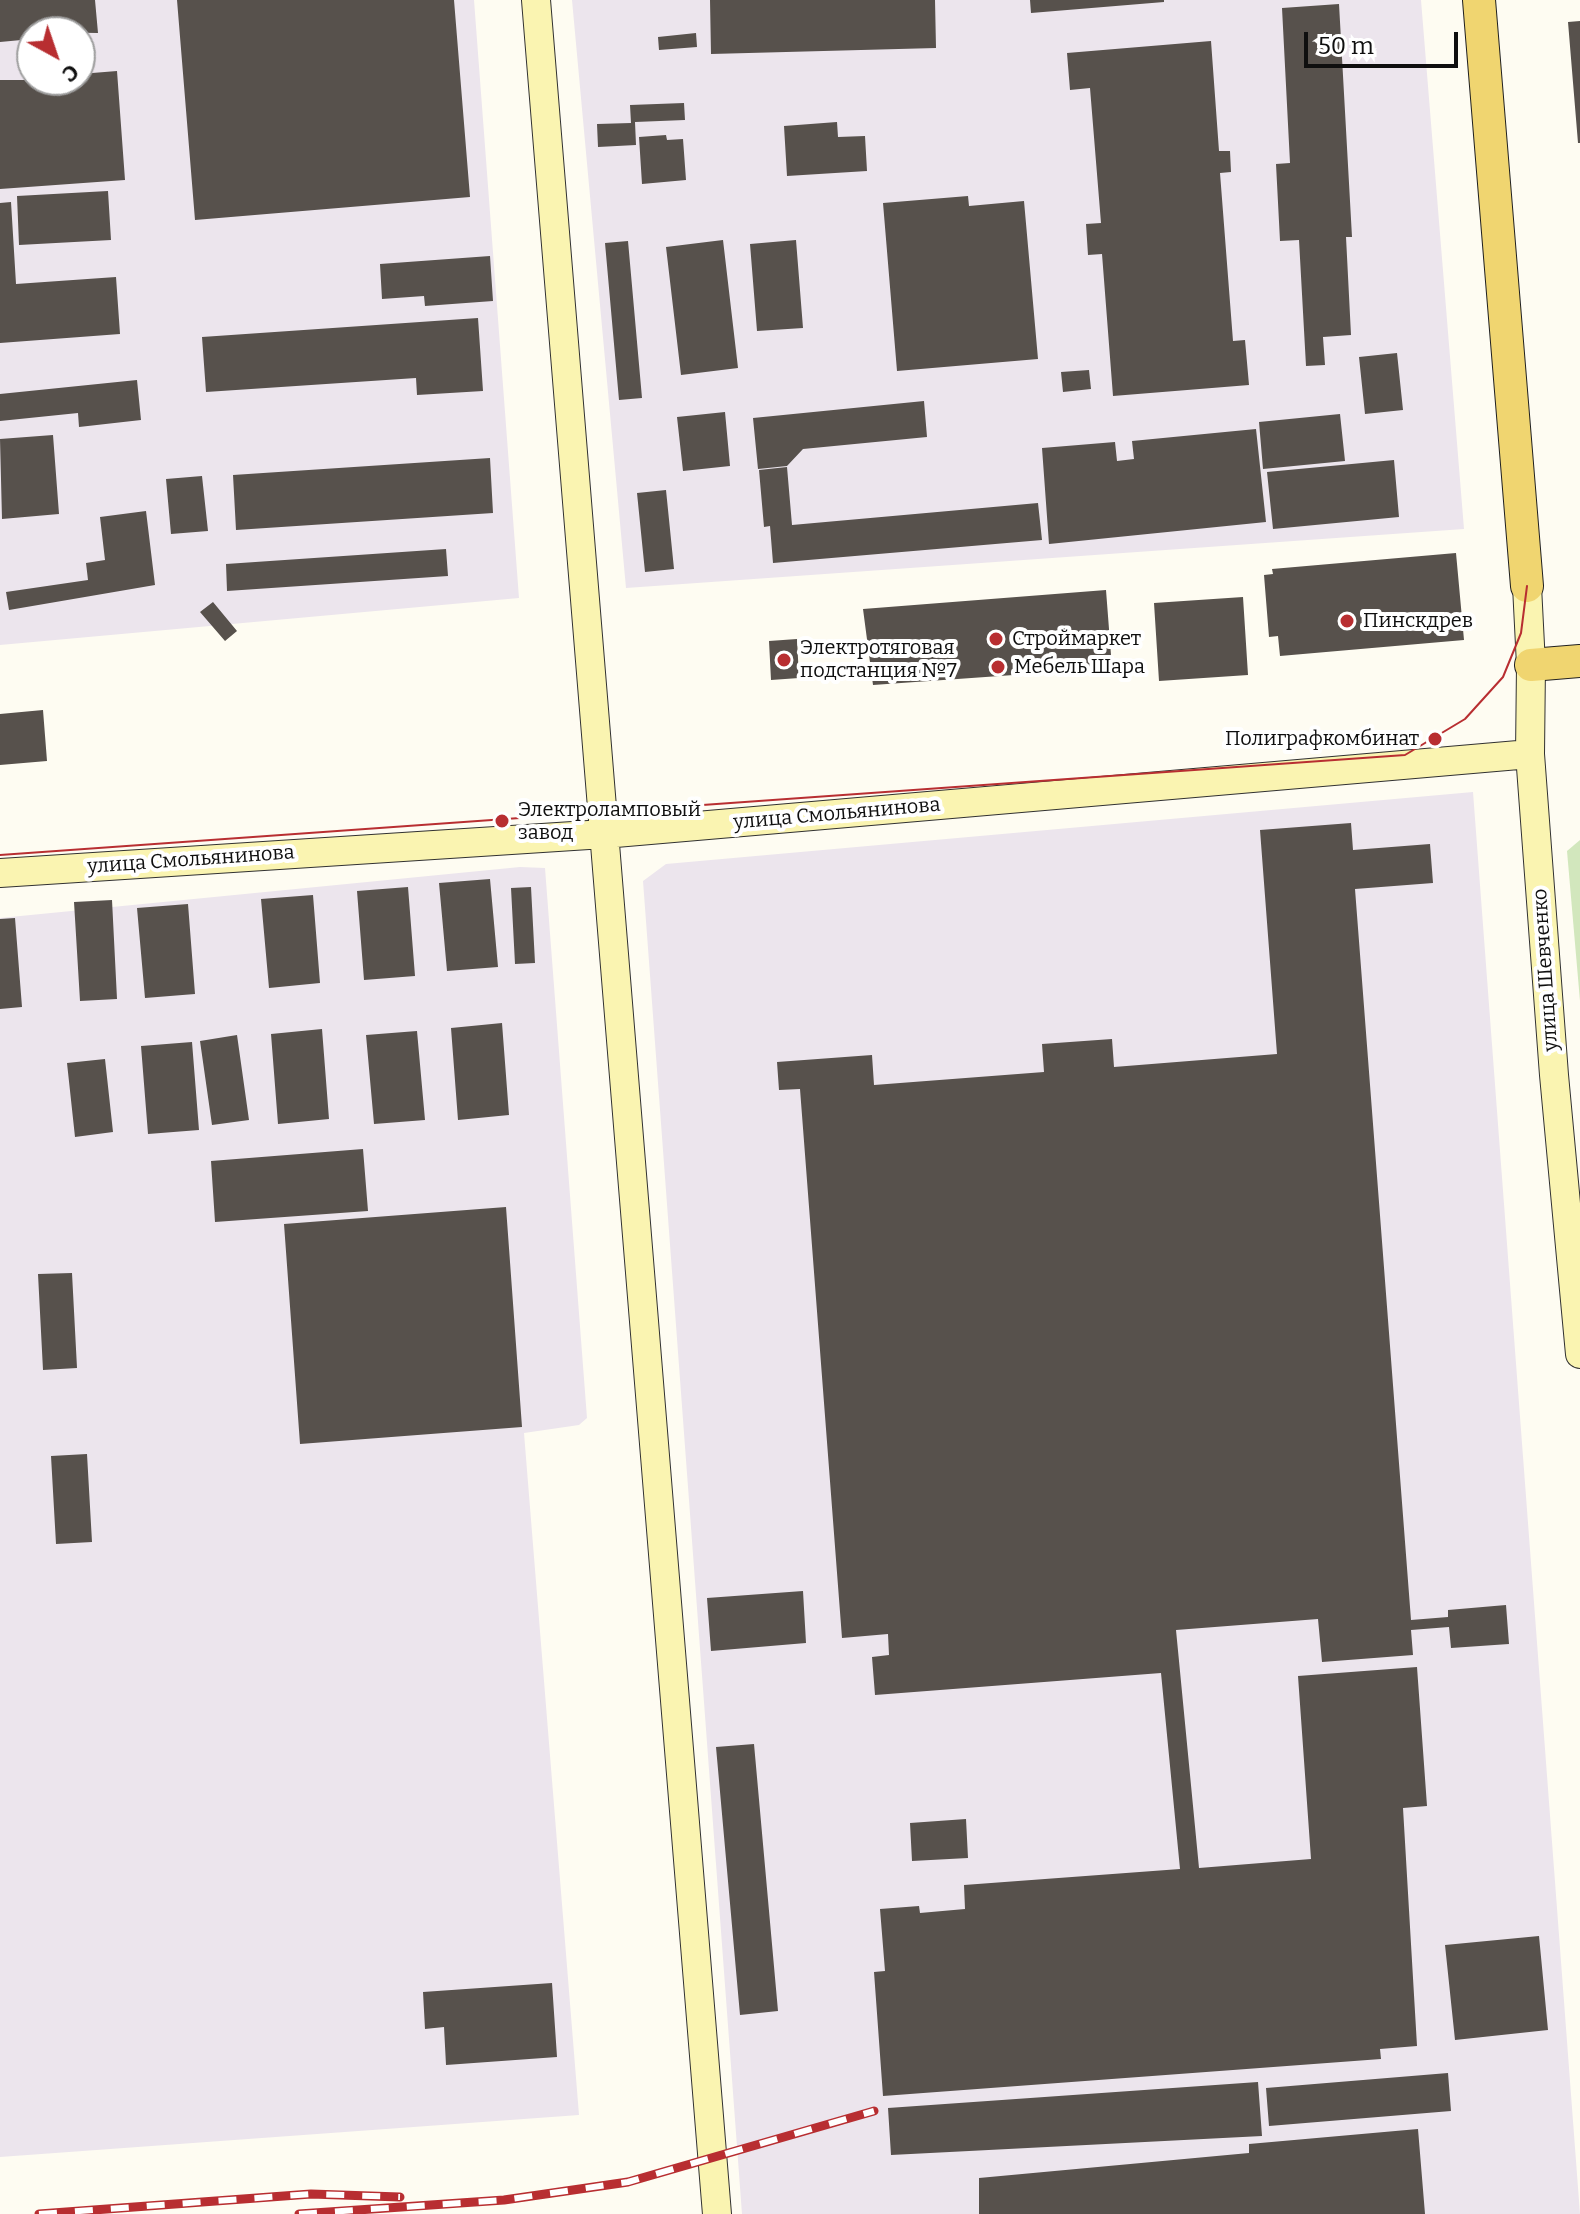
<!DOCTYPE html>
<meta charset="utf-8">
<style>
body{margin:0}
#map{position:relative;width:1580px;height:2214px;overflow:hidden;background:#fefcf2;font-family:Bitter,serif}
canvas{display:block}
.north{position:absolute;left:16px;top:16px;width:80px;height:80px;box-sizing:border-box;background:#fff;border:2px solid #9f9f9f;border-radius:50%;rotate:140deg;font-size:22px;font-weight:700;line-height:32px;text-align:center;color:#0f0f0f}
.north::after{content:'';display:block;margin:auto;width:28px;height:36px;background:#b82e31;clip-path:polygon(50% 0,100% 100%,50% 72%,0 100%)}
.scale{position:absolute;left:1304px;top:32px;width:154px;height:36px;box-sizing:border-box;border:4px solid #0f0f0f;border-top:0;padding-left:10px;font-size:24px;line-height:28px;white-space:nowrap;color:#0f0f0f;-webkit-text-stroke:6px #fff;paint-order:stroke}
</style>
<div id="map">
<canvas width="1580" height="2214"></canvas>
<div class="north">С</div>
<div class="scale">50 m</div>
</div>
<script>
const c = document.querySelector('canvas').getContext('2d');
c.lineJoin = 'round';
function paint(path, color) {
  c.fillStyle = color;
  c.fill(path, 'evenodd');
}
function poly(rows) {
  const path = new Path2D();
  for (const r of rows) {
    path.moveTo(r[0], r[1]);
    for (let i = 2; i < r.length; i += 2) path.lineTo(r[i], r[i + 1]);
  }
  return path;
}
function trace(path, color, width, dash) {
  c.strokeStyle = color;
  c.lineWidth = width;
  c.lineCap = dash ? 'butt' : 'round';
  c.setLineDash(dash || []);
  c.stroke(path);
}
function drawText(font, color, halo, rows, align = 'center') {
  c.font = font + ' Bitter,serif';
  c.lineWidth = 8;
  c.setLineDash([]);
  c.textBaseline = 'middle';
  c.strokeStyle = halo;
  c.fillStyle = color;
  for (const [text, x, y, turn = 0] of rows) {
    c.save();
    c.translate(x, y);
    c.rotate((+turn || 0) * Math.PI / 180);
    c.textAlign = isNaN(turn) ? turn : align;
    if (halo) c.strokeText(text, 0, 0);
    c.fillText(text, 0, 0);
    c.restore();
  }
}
const industrial = poly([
 [0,0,474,0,519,598,0,645],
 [32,32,80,32,80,80,32,80],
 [572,0,1421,0,1464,529,626,588],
 [1473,792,1580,2214,742,2214,643,881,666,864],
 [520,867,545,868,587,1418,579,1425,524,1433,579,2115,0,2157,0,918]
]);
const green = poly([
 [1580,840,1580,1001,1567,851]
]);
const building = poly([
 [0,0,95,0,98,33,32,32,32,39,0,42],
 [177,0,454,0,470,197,195,220],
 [710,0,935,0,936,48,711,54],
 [1030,0,1164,0,1164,2,1031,13],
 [1339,4,1352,237,1346,237,1351,335,1323,337,1325,365,1306,366,1299,240,1280,241,1276,164,1290,163,1282,8],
 [1580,21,1580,143,1578,143,1568,22],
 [696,33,697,47,659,50,658,37],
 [1211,41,1219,151,1230,151,1231,172,1220,173,1233,341,1245,340,1249,385,1113,396,1102,254,1088,255,1086,224,1101,223,1090,88,1070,90,1067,53],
 [117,71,125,180,0,189,0,80,80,80,80,74],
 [684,103,685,120,635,122,636,145,598,147,597,124,631,123,630,105],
 [837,122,838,137,865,136,867,171,787,176,784,126],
 [666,135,667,140,683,139,686,180,642,184,639,137],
 [108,191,111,240,19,245,17,196],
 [968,196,969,206,1024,201,1038,359,897,371,883,203],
 [11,202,16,284,116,277,120,334,0,343,0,203],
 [723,240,738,368,681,375,666,247],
 [796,240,803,328,757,331,750,244],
 [628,241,642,398,619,400,605,243],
 [490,256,493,301,425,306,424,296,382,299,380,264],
 [478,318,483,391,417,395,416,378,206,392,202,337],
 [1397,353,1403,410,1365,414,1359,357],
 [1089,370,1091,389,1063,392,1061,372],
 [137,380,141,420,79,427,78,413,0,421,0,394],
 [924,401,927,437,803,449,787,466,758,469,753,418],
 [725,412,730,466,683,471,677,417],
 [1340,414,1345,461,1263,469,1259,422],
 [1256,429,1266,522,1049,544,1042,448,1115,442,1117,461,1134,459,1132,441],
 [53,435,59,514,2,519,0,439],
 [490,458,493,513,236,530,233,475],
 [1394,460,1399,517,1273,529,1267,472],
 [787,467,792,525,1038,503,1042,540,773,563,770,526,764,527,759,470],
 [202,476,208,531,171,534,166,479],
 [666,490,674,569,645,572,637,493],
 [146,511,155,585,9,610,6,592,88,580,86,563,105,560,100,517],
 [446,549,448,576,227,591,226,564],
 [1456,553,1464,640,1280,656,1278,636,1269,637,1264,575,1273,574,1272,569],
 [1106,590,1112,668,873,685,863,609],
 [1243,597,1248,675,1159,681,1154,603],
 [213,602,237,631,225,641,200,612],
 [797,639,799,678,771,680,769,641],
 [43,710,47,761,0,765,0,714],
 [1351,823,1353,850,1430,844,1433,883,1355,889,1411,1620,1448,1617,1448,1610,1506,1605,1509,1644,1451,1648,1449,1627,1411,1630,1413,1655,1322,1662,1318,1619,1176,1630,1199,1868,1311,1859,1298,1676,1417,1667,1427,1806,1403,1808,1417,2046,1380,2049,1381,2059,883,2096,874,1972,885,1971,880,1909,919,1906,920,1913,965,1909,964,1885,1180,1869,1161,1673,875,1695,872,1657,889,1655,888,1634,842,1638,800,1089,779,1090,777,1062,872,1055,874,1085,1044,1072,1042,1044,1112,1039,1114,1067,1277,1054,1260,830],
 [490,879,498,967,447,971,439,883],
 [408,887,415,976,364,980,357,891],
 [531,887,535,963,515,964,511,888],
 [313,895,320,983,269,988,261,899],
 [112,900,117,999,80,1001,74,902],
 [188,904,195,994,145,998,137,908],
 [15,918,22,1007,0,1009,0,919],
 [502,1023,509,1115,458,1120,451,1028],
 [322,1029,329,1119,278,1124,271,1034],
 [417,1031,425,1120,374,1124,366,1035],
 [237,1035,249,1120,212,1125,200,1041],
 [192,1042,199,1130,148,1134,141,1046],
 [105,1059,113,1132,75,1137,67,1063],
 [363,1149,368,1211,215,1222,211,1161],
 [506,1207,522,1427,300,1444,284,1224],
 [72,1273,77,1368,43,1370,38,1274],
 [87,1454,92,1542,56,1544,51,1456],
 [803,1591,806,1643,711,1651,707,1598],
 [754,1744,778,2011,740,2015,716,1747],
 [966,1819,968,1858,912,1861,910,1823],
 [1539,1936,1548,2030,1455,2040,1445,1945],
 [552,1983,557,2057,446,2065,444,2027,425,2029,423,1992],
 [1448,2073,1451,2111,1269,2126,1266,2088],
 [1258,2082,1262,2136,891,2155,888,2108],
 [1418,2129,1425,2214,979,2214,979,2178,1249,2153,1249,2144]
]);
const secondary = poly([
 [536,0,717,2214],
 [1527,586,1531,665,1530,754,1554,1075,1580,1354],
 [0,873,604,834,1530,754]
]);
const primary = poly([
 [1479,0,1527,586],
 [1531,665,1580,661]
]);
const tram = poly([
 [0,855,1405,755,1465,719,1503,677,1521,633,1527,586]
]);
const rail = poly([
 [39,2214,311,2194,400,2197],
 [299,2214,504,2200,628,2182,874,2111]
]);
const markers = [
 [1347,621,8,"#b82e31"],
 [996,639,8,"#b82e31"],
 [784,660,8,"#b82e31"],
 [998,667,8,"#b82e31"],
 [1435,739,8,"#b82e31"],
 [502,821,8,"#b82e31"]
];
const poiNames = [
 ["Пинскдрев",1363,621],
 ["Строймаркет",1012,639],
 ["Электротяговая",800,648],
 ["подстанция №7",800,671],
 ["Мебель Шара",1014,667],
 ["Полиграфкомбинат",1419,739,"right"],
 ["Электроламповый",518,810],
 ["завод",518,833]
];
const streetNames = [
 ["улица Смольянинова",837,814,-5],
 ["улица Смольянинова",191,860,-4],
 ["улица Шевченко",1546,970,-94]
];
paint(industrial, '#ece5ed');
paint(green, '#d2e7bd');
paint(building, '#57514c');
trace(secondary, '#313131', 30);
trace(primary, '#202020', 34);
trace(secondary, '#faf4b1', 28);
trace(primary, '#f0d570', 32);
trace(tram, '#b82e31', 2);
trace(rail, '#b82e31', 9);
trace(rail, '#fff', 6, [18]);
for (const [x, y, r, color] of markers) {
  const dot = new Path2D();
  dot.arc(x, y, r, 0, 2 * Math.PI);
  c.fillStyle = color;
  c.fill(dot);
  trace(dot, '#fff', 3);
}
drawText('20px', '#0f0f0f', '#fff', poiNames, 'left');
drawText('20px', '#0f0f0f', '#fff', streetNames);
</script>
